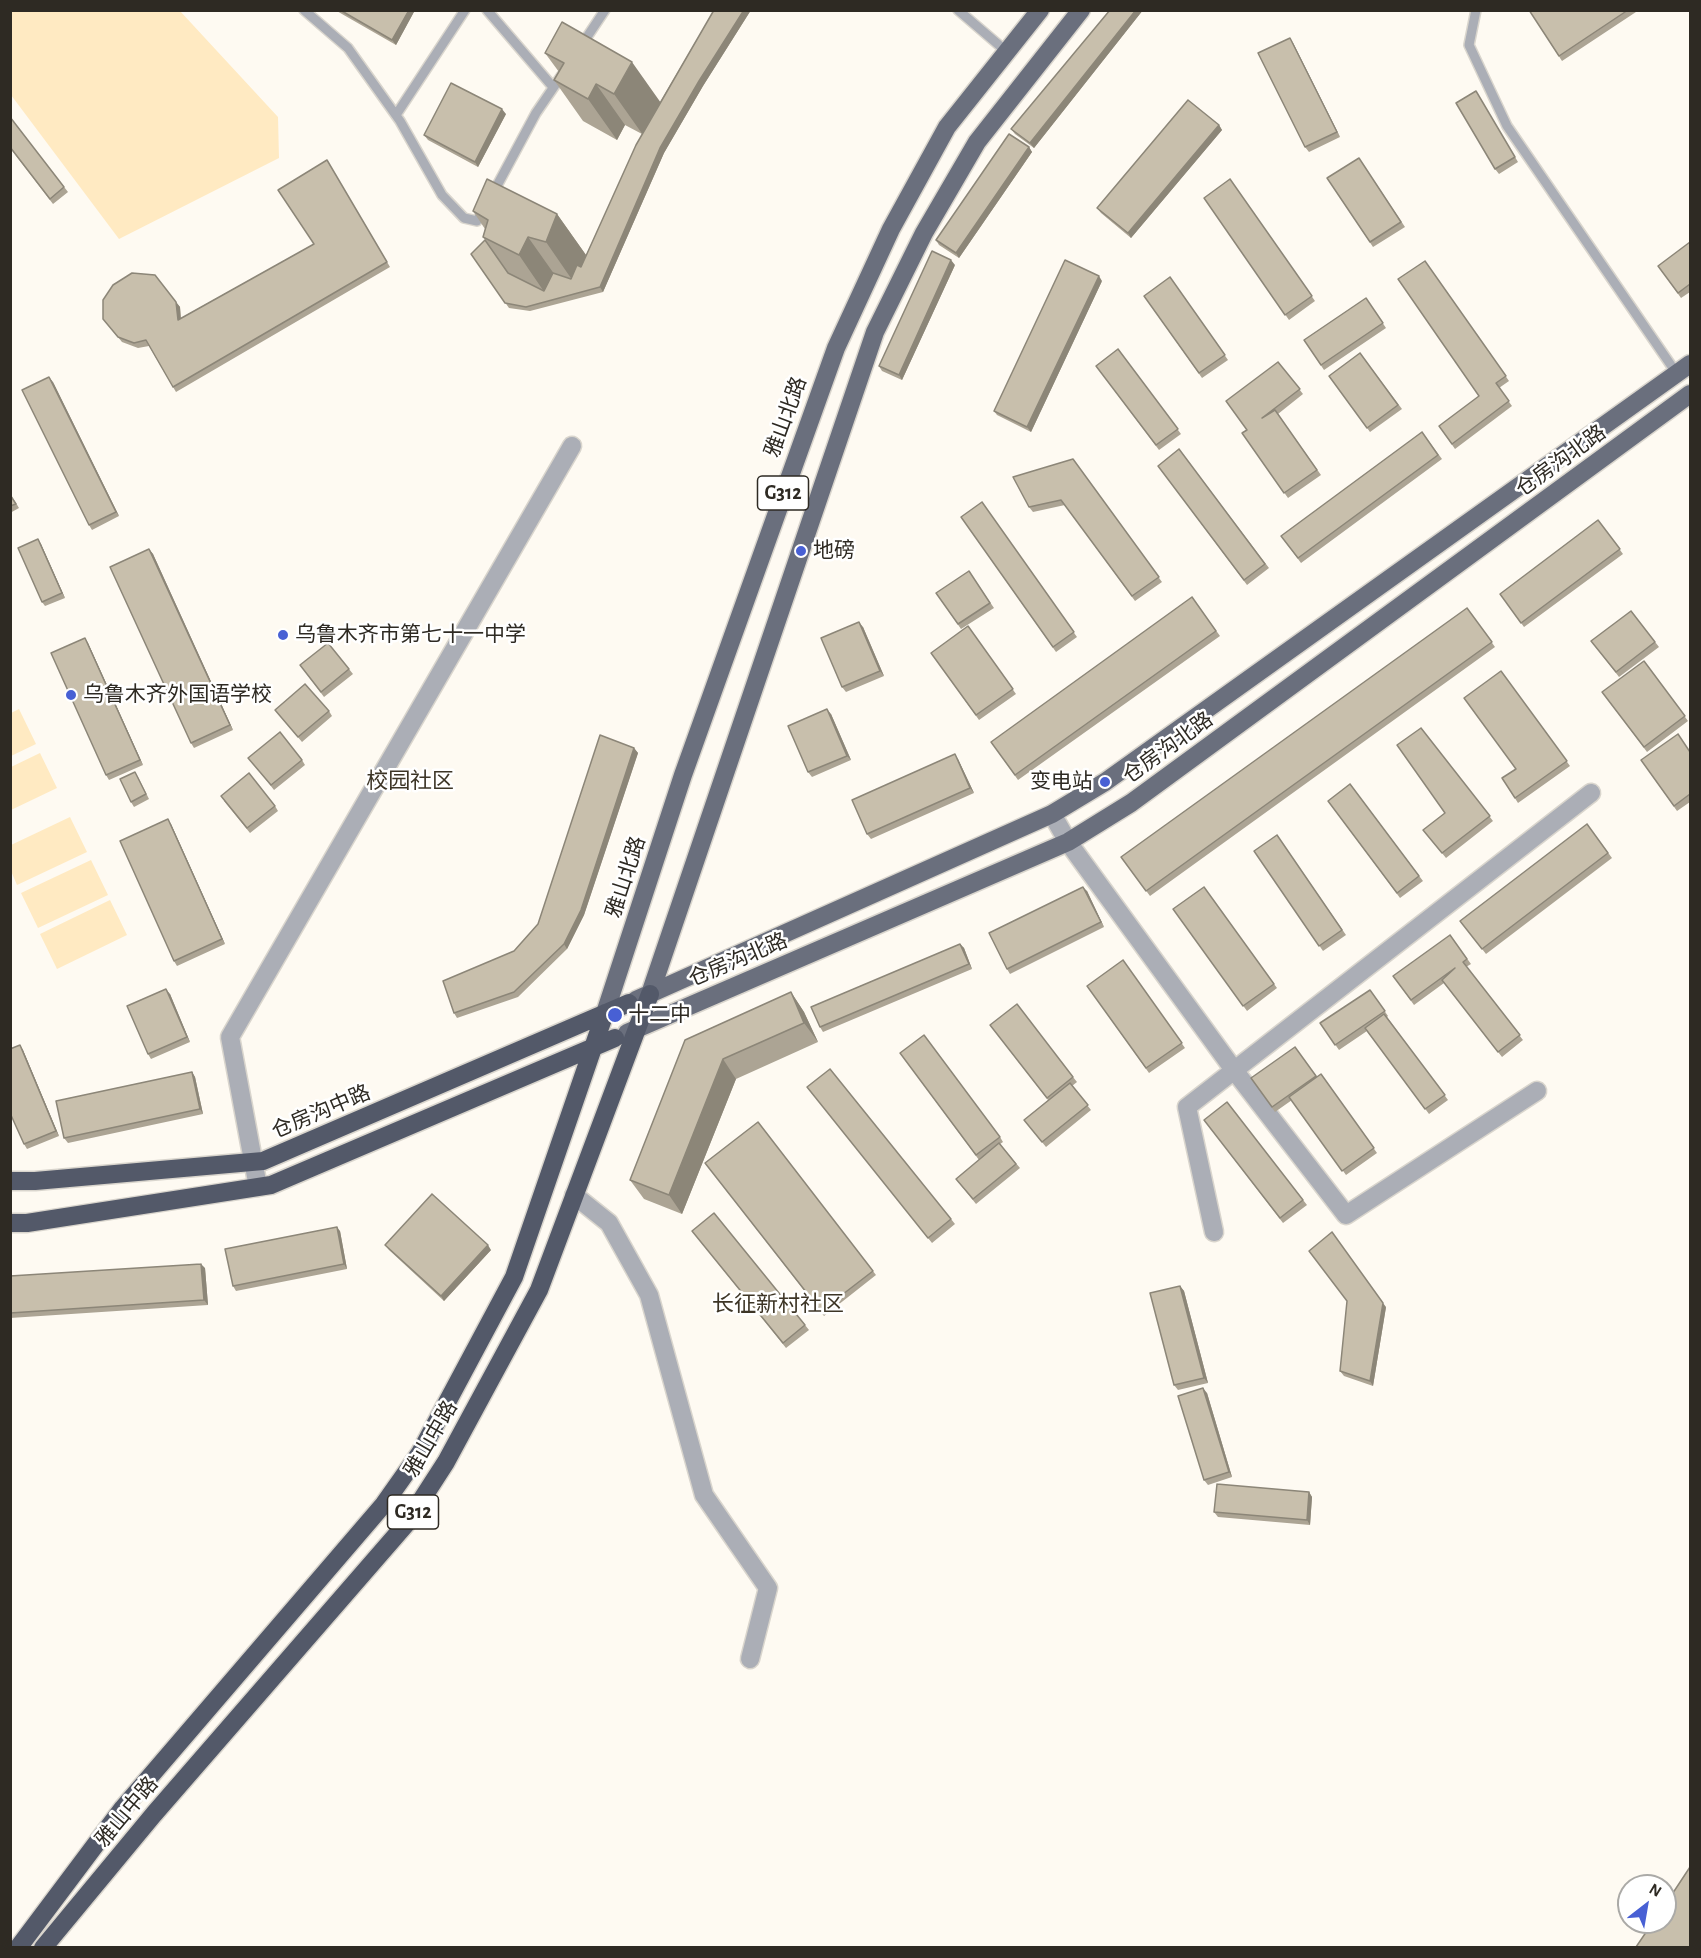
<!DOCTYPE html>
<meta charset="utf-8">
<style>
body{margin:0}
#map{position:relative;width:1701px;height:1958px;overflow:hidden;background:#fefaf2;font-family:"Alegreya Sans",sans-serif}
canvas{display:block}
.frame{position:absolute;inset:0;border:12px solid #2e2a23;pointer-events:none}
.north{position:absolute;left:1617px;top:1874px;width:60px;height:60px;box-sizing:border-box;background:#fff;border:2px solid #abaaa7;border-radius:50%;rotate:31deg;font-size:16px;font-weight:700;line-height:24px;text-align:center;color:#2e2a23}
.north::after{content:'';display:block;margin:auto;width:21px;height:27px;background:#4860d4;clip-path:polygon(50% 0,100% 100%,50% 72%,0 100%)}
</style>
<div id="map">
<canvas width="1701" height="1958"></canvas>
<div class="frame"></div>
<div class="north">N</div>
</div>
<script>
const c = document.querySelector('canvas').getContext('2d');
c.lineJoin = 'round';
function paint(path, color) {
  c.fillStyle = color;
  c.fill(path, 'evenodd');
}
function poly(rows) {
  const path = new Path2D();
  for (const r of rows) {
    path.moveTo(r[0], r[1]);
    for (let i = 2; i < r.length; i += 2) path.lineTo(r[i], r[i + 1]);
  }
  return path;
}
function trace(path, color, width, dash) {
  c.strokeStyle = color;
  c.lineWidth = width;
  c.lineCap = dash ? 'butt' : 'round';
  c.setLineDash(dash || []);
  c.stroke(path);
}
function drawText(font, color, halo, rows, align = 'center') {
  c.font = font + ' "Alegreya Sans","Noto Sans SC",sans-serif';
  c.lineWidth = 5;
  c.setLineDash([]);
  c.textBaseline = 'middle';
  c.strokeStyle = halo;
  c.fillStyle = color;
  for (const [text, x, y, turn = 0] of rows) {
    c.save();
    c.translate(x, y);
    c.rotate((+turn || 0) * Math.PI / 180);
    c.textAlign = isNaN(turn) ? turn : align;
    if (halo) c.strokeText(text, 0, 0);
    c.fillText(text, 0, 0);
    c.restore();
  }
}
const green = poly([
 [11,10,180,11,278,117,279,158,119,239,11,95],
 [19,709,36,744,11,756,11,713],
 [40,753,57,788,11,810,11,767],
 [70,817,87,852,17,885,11,871,11,845],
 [91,860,108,895,38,928,21,893],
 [110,900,127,935,57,969,40,934]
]);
const lane = poly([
 [304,10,348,48,400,121,442,195,464,218,477,221,484,209],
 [487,10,553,87],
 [958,10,1007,52],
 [1476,10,1469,45,1507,126,1677,374],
 [581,46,605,10],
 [396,115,465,10],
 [492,195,536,113,562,75]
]);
const street = poly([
 [1052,814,1068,842,1234,1070,1346,1215,1537,1091],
 [258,1187,230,1037,572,446],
 [574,1195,609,1223,649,1295,704,1495,768,1588,750,1659],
 [1214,1232,1187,1107,1591,793]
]);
const primary = poly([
 [650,994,875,332,924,233,977,142,1081,10],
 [636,1000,1052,814,1105,782,1690,364],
 [605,1013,683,775,836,348,891,229,947,127,1040,10],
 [627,1033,1068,842,1131,803,1690,394]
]);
const highway = poly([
 [10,1181,35,1181,263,1161,629,1003],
 [10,1223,27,1223,271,1185,615,1038],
 [18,1948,123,1808,384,1504,420,1453,514,1277,605,1013],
 [43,1948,154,1814,406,1524,446,1462,539,1290,650,994]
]);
const wall = poly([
 [335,10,415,10,396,45],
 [714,10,751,10,703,86,664,153,603,292,530,311,509,308,471,254,485,240,483,237,485,229,473,211,557,214,586,255,642,134,625,125,617,140,583,121,554,80,559,72,545,53,660,102],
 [1110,10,1143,10,1034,148,1015,134,1011,129],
 [1529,10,1639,10,1562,61],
 [1290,38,1293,43,1340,137,1309,152,1305,147],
 [1476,91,1518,162,1499,174,1495,169],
 [506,114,478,167,428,140,424,135],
 [10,117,68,192,53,204,10,148],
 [1219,125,1222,130,1131,238,1101,213,1097,208],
 [1029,147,1032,152,959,258,939,245,936,240],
 [1359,158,1405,227,1373,247,1327,178],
 [327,160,390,267,176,392,149,346,138,348,122,342,103,319,176,302,180,307,181,318,314,244],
 [1230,179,1315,301,1289,320,1204,198],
 [1690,242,1690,292,1681,298,1658,266],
 [1425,261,1509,381,1499,388,1512,406,1455,449,1439,426,1479,396],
 [955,265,902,380,882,371,879,366],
 [1170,277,1228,360,1202,378,1144,296],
 [1102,281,1031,432,997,415,994,411],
 [1366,298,1386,328,1324,370,1304,340],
 [1118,349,1181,434,1159,450,1096,366],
 [1360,353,1402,409,1370,432,1329,376],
 [1278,362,1303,394,1278,414,1321,475,1288,498,1242,433,1247,430],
 [53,382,119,516,92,530,89,525],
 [1422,432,1442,459,1301,563,1281,536],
 [1179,449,1269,568,1247,585,1158,466],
 [1073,459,1162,582,1135,601,1065,505,1033,512,1029,507],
 [10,493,19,508,10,513],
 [982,502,1077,637,1056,652,961,517],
 [1598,520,1623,554,1524,627,1500,594],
 [38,539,41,544,65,598,45,606,42,602],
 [149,549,153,554,233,730,194,748,191,743],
 [969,571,994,608,961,629,936,593],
 [1192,597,1220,636,1018,780,991,742],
 [1467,608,1495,647,1150,896,1121,857],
 [1631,611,1659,647,1619,677,1591,641],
 [968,626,1016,694,979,720,931,653],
 [863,627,884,676,846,692,842,687],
 [85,638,88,643,143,765,109,780,106,775],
 [1644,661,1688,721,1647,752,1602,692],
 [300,665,349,669,353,674,324,697],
 [1501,671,1570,766,1518,803,1502,778,1516,769],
 [275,710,329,711,332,716,302,742],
 [831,714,851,760,812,777,808,772],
 [1421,728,1493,821,1446,858,1423,830,1445,813],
 [634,748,638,753,584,915,567,949,518,997,457,1018,454,1013,514,951,538,924],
 [1690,752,1690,802,1677,811,1641,760],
 [958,759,974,793,871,839,867,834],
 [302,760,305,765,274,790,252,762],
 [135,772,138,777,149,799,134,807,131,802],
 [1350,784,1423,881,1400,898,1328,801],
 [224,801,275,806,278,811,250,833],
 [171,824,225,944,177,966,174,961],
 [1587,824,1612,858,1486,954,1460,921],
 [1277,835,1346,935,1323,951,1254,851],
 [1204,887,1277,988,1247,1011,1173,909],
 [1087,891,1104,927,1010,974,1007,969],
 [1450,935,1471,964,1466,967,1523,1040,1502,1057,1444,983,1414,1005,1393,976],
 [960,944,964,948,972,969,823,1032,820,1027],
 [1123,960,1185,1048,1149,1073,1087,986],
 [1370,990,1388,1016,1387,1017,1448,1100,1429,1114,1367,1031,1339,1050,1320,1023],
 [791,992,804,1012,818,1042,736,1079,682,1214,644,1199,630,1180,685,1040],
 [170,994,190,1042,151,1059,148,1054],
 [990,1025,1073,1077,1077,1082,1072,1086,1091,1110,1046,1147,1024,1120,1048,1100],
 [20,1045,23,1050,59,1136,27,1149,24,1144],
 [1295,1047,1317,1077,1321,1074,1377,1153,1346,1175,1292,1100,1275,1112,1251,1078],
 [900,1053,1000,1137,1003,1142,1000,1144,1020,1168,976,1204,956,1179,979,1160],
 [192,1072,195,1077,203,1114,68,1143,64,1138],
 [811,1092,951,1219,955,1224,932,1243],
 [1227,1102,1307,1205,1283,1223,1204,1120],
 [758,1122,876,1275,824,1316,705,1163],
 [340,1231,347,1269,236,1291,233,1286],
 [692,1231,805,1325,809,1330,786,1348],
 [385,1245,491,1250,444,1301,389,1250],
 [205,1268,208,1305,10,1318,10,1276],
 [1180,1286,1184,1291,1208,1383,1178,1390,1174,1385],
 [1386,1307,1373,1386,1344,1376,1340,1371],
 [1207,1393,1232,1477,1208,1485,1204,1480],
 [1309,1492,1312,1497,1310,1525,1218,1517,1214,1512]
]);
const shadedWall = poly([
 [409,10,415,10,396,45,392,40],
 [744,10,751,10,703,86,664,153,603,292,600,287,660,148,699,81],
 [1136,10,1143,10,1034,148,1030,143],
 [1290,38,1293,43,1340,137,1337,132],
 [632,62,661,103,643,135,614,94],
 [596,84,625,125,617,140,588,99],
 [502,109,506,114,478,167,475,162],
 [1219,125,1222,130,1131,238,1128,233],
 [1029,147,1032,152,959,258,956,253],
 [557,214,586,255,575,284,546,242],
 [528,237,557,278,547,296,519,255],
 [951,260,955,265,902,380,899,375],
 [1099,276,1102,281,1031,432,1027,427],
 [176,302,180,307,181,325,178,320],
 [49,377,53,382,119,516,116,512],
 [38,539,41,544,65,598,62,593],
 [149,549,153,554,233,730,230,725],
 [859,622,863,627,884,676,880,671],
 [85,638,88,643,143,765,140,760],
 [827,709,831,714,851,760,847,756],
 [634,748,638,753,584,915,567,949,564,944],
 [955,754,958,759,974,793,970,788],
 [168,819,171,824,225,944,222,939],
 [1083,887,1087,891,1104,927,1101,922],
 [960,944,964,948,972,969,969,964],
 [166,989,170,994,190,1042,187,1037],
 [791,992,804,1012,818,1042,804,1023],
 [20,1045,23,1050,59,1136,56,1131],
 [723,1059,736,1079,682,1214,669,1195],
 [192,1072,195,1077,203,1114,200,1109],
 [337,1227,340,1231,347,1269,344,1264],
 [488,1245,491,1250,444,1301,441,1296],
 [201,1264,205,1268,208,1305,204,1300],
 [1180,1286,1184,1291,1208,1383,1204,1378],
 [1383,1303,1386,1307,1373,1386,1370,1381],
 [1203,1388,1207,1393,1232,1477,1229,1472],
 [1309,1492,1312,1497,1310,1525,1307,1520]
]);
const building = poly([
 [340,10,409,10,392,40,340,10],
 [714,10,744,10,699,81,660,148,600,287,526,307,505,303,471,254,485,240,508,273,544,291,553,273,571,279,577,265,581,267,636,145,714,10],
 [1110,10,1136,10,1030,143,1011,129,1110,10],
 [1529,10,1628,10,1559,56,1529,10],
 [562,22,632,62,614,94,596,84,588,99,554,80,564,63,545,53,562,22],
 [1290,38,1337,132,1305,147,1258,53,1290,38],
 [451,83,502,109,475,162,424,135,451,83],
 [1476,91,1515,157,1495,169,1456,103,1476,91],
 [1188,100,1219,125,1128,233,1097,208,1188,100],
 [10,117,64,187,50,199,10,147,10,117],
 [1009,134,1029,147,956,253,936,240,1009,134],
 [1359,158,1401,222,1370,242,1327,178,1359,158],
 [327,160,387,262,173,387,146,340,134,343,118,337,103,319,103,300,113,285,132,273,155,275,176,302,178,320,314,244,278,190,327,160],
 [487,179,557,214,546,242,528,237,519,255,483,237,488,220,473,211,487,179],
 [1230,179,1312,296,1285,315,1204,198,1230,179],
 [1690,242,1690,284,1678,293,1658,266,1690,242],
 [932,251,951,260,899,375,879,366,932,251],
 [1065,260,1099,276,1027,427,994,411,1065,260],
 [1425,261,1506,376,1496,383,1509,401,1452,444,1439,426,1479,396,1398,279,1425,261],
 [1170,277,1225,355,1199,373,1144,296,1170,277],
 [1366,298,1383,323,1321,365,1304,340,1366,298],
 [1118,349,1178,429,1156,445,1096,366,1118,349],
 [1360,353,1398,405,1367,428,1329,376,1360,353],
 [1278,362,1300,389,1262,418,1275,410,1317,470,1284,493,1242,433,1247,430,1226,401,1278,362],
 [49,377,116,512,89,525,22,390,49,377],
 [1422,432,1438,455,1298,558,1281,536,1422,432],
 [1179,449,1265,564,1244,580,1158,466,1179,449],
 [1073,459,1159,577,1132,596,1061,500,1029,507,1013,477,1073,459],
 [10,495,16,504,10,506,10,495],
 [982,502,1074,632,1053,647,961,517,982,502],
 [1598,520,1620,549,1521,623,1500,594,1598,520],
 [38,539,62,593,42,602,18,548,38,539],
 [149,549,230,725,191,743,110,567,149,549],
 [969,571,990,603,958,624,936,593,969,571],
 [1192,597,1216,631,1015,775,991,742,1192,597],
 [1467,608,1492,642,1146,891,1121,857,1467,608],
 [1631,611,1655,642,1616,672,1591,641,1631,611],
 [859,622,880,671,842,687,821,638,859,622],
 [968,626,1013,689,976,715,931,653,968,626],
 [85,638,140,760,106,775,51,653,85,638],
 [328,643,349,669,321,692,300,665,328,643],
 [1644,661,1685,716,1644,747,1602,692,1644,661],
 [1501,671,1567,761,1515,798,1502,778,1516,769,1464,698,1501,671],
 [305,684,329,711,298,737,275,710,305,684],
 [827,709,847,756,808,772,788,726,827,709],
 [1421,728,1490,816,1442,853,1423,830,1445,813,1397,745,1421,728],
 [280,732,302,760,271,785,248,758,280,732],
 [1678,734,1690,752,1690,794,1674,806,1641,760,1678,734],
 [600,735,634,748,581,910,564,944,514,992,454,1013,443,981,514,951,538,924,600,735],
 [955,754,970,788,867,834,852,800,955,754],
 [135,772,146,794,131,802,120,779,135,772],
 [249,773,275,806,247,828,221,796,249,773],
 [1350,784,1419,876,1397,893,1328,801,1350,784],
 [168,819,222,939,174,961,120,841,168,819],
 [1587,824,1608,853,1482,949,1460,921,1587,824],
 [1277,835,1342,930,1319,946,1254,851,1277,835],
 [1083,887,1101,922,1007,969,989,933,1083,887],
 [1204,887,1274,984,1243,1006,1173,909,1204,887],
 [1450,935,1467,959,1463,962,1520,1035,1498,1052,1442,980,1455,968,1411,1000,1393,976,1450,935],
 [960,944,969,964,820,1027,811,1007,960,944],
 [1123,960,1182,1043,1146,1068,1087,986,1123,960],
 [166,989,187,1037,148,1054,127,1006,166,989],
 [1370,990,1385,1011,1335,1045,1320,1023,1370,990],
 [791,992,804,1023,723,1059,669,1195,630,1180,685,1040,791,992],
 [1017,1004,1073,1077,1047,1098,990,1025,1017,1004],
 [1384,1014,1445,1095,1425,1109,1365,1028,1384,1014],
 [924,1035,1000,1137,976,1155,900,1053,924,1035],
 [20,1045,56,1131,24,1144,10,1113,10,1049,20,1045],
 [1295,1047,1316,1076,1272,1107,1251,1078,1295,1047],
 [830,1069,951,1219,928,1238,807,1087,830,1069],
 [192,1072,200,1109,64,1138,56,1101,192,1072],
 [1321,1074,1374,1148,1342,1171,1289,1097,1321,1074],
 [1070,1083,1088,1105,1042,1142,1024,1120,1070,1083],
 [1227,1102,1303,1200,1280,1218,1204,1120,1227,1102],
 [758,1122,873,1271,821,1311,705,1163,758,1122],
 [999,1143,1016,1164,973,1199,956,1179,999,1143],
 [432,1194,488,1245,441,1296,385,1245,432,1194],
 [714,1213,805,1325,783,1343,692,1231,714,1213],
 [337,1227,344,1264,233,1286,225,1249,337,1227],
 [1332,1232,1383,1303,1370,1381,1340,1371,1347,1301,1309,1251,1332,1232],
 [201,1264,204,1300,10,1313,10,1276,201,1264],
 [1180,1286,1204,1378,1174,1385,1150,1293,1180,1286],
 [1203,1388,1229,1472,1204,1480,1178,1396,1203,1388],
 [1217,1484,1309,1492,1307,1520,1214,1512,1217,1484],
 [1690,1867,1690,1947,1636,1947,1653,1922,1665,1922,1665,1905,1690,1867]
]);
const markers = [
 [801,551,6,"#4860d4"],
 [283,635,6,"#4860d4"],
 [71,695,6,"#4860d4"],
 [1105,782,6,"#4860d4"],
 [615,1015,8,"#4860d4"]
];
const shields = [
 [783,493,51],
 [413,1512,51]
];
const shieldNames = [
 ["G312",783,493],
 ["G312",413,1512]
];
const streetNames = [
 ["雅山北路",786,417,-70],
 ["仓房沟北路",1561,461,-36],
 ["仓房沟北路",1168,748,-36],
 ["雅山北路",626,877,-72],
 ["仓房沟北路",738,960,-23],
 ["仓房沟中路",321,1112,-23],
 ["雅山中路",431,1439,-60],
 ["雅山中路",127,1812,-50]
];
const poiNames = [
 ["地磅",813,551],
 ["乌鲁木齐市第七十一中学",295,635],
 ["乌鲁木齐外国语学校",83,695],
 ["变电站",1093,782,"right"],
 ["十二中",628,1015]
];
const neighbourhoodNames = [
 ["校园社区",410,781],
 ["长征新村社区",778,1304]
];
paint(green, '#ffeac2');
trace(lane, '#d9d5cd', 12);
trace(street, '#d9d5cd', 21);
trace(primary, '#d9d5cd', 21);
trace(highway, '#d9d5cd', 21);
trace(lane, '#abaeb6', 9);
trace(street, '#abaeb6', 18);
trace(primary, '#6a6f7d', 18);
trace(highway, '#535969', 18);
paint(wall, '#aca494');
paint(shadedWall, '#8c8678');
paint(building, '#c8bfac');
trace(building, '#8c8678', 1.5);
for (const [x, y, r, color] of markers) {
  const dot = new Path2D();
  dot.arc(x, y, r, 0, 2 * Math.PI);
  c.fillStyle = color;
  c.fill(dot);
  trace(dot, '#fff', 2);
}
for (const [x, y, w] of shields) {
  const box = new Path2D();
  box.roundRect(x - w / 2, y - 17, w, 34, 4.5);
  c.fillStyle = '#fff';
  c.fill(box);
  trace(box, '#2e2a23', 1.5);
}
drawText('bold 20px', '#2e2a23', null, shieldNames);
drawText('21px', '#2e2a23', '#fff', streetNames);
drawText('21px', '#2e2a23', '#fff', poiNames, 'left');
drawText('22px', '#3d3526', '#fff', neighbourhoodNames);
</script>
